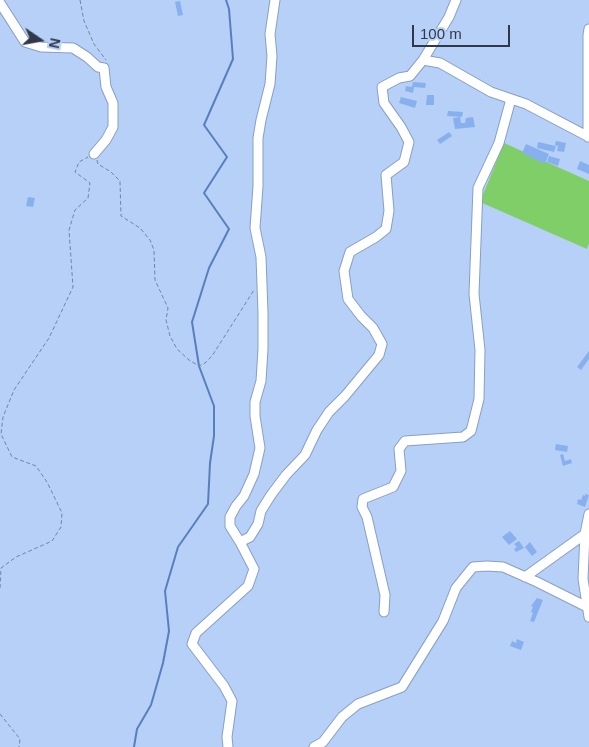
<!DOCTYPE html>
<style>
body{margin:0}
#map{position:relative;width:589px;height:747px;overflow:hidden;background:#b7d0f7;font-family:Helvetica,sans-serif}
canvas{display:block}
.north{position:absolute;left:15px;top:15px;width:50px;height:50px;-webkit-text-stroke:4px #b7d0f7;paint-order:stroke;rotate:102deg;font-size:14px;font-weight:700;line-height:20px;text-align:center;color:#2f3949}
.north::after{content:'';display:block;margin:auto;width:18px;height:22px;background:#2f3949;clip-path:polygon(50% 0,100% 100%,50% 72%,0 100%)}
.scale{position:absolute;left:412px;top:25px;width:98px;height:22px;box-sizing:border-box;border:2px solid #2f3949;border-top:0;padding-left:6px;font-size:15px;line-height:18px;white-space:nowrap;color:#2f3949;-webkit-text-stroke:4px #b7d0f7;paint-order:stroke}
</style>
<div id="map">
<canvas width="589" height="747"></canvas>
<div class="north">N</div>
<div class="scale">100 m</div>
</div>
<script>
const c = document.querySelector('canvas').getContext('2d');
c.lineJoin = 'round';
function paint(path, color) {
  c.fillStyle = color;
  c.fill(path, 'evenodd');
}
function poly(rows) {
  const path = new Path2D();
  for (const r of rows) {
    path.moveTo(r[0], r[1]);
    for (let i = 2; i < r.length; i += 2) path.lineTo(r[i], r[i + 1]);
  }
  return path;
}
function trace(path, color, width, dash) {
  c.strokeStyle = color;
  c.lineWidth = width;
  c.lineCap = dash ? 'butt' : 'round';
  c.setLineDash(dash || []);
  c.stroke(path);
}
const green = poly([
 [504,143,589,181,589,243,587,249,480,202]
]);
const stream = poly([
 [134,747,137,729,151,705,163,663,169,631,165,591,178,547,208,504,210,463,214,436,214,406,199,366,192,322,209,268,229,229,204,193,227,157,204,125,233,59,229,9,226,0]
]);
const building = poly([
 [180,1,183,15,178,16,175,2],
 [413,82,426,83,425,88,414,87,413,93,405,91,406,86,412,87],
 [427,95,434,95,434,105,426,105],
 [401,97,417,101,415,108,399,103],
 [448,111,463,112,462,117,447,116],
 [460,117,461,123,465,123,466,118,473,117,475,127,455,129,453,118],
 [449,132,452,136,440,144,437,140],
 [556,141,566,143,564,152,557,151,558,146,555,145],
 [538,142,556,146,554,152,537,148],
 [526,144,549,154,545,164,522,153],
 [549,156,560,159,558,166,547,162],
 [580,161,589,165,589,174,577,169],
 [28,197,35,198,33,207,26,206],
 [589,351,589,359,581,370,577,367],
 [556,444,568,446,567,452,555,450],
 [563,454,565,461,571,459,572,463,563,466,560,455],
 [585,494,589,495,585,507,577,504,578,499,581,500,583,495,585,496],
 [510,531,517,539,509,545,502,537],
 [519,541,524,548,516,552,514,549,517,547,514,544],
 [530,542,537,552,532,556,525,547],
 [537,598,543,600,534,622,530,621,533,613,531,612,533,607,531,606],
 [517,639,524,642,521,650,510,646,512,641,516,643]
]);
const path = poly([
 [80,0,84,21,94,44,106,60],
 [97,160,98,164,111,172,120,181,121,216,140,228,150,240,154,250,155,280,168,308,166,320,170,336,177,349,189,360,199,366,205,363,212,356,254,290],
 [0,588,1,568,16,557,52,541,61,527,62,513,47,482,36,466,12,457,1,434,3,417,14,390,49,338,73,287,69,230,75,210,88,198,90,183,75,172,79,162,88,157],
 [0,714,20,739,19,747]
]);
const minor = poly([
 [275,0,270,34,272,56,270,84,261,120,258,138,258,186,255,228,261,257,263,313,263,349,261,381,255,402,255,416,260,448,254,474,244,496,236,506,230,517,230,526,240,542,250,537,258,524,261,511,271,495,286,475,305,455,317,430,329,412,345,396,379,355,382,344,373,328,361,316,348,299,344,271,350,252,376,237,386,229,389,211,386,175,404,162,409,142,401,127,384,103,382,87,399,78,410,76,423,60,440,63,491,92,526,104,589,137],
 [0,3,25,42,41,47,73,48,87,57,98,67,104,68,106,87,113,103,113,127,106,140,94,154],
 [423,60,449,17,456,0],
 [588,137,588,35,589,29],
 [589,514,585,534,583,579,589,617],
 [525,577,585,534,588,535],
 [384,612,385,595,367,517,362,507,363,499,393,487,401,471,399,449,405,441,463,437,471,431,479,399,480,350,474,294,478,188,499,143,511,99],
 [228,747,227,737,232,701,224,686,192,644,196,633,248,586,254,569,240,542],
 [314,747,323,742,342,717,358,704,402,687,443,621,456,588,473,567,487,566,503,567,537,582,587,607]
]);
paint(green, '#80ce68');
trace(stream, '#587fbd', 2);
paint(building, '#88b0ee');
trace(minor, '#879fc4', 11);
trace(path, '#72849f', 1, [4, 2.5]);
trace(minor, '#fff', 9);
</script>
